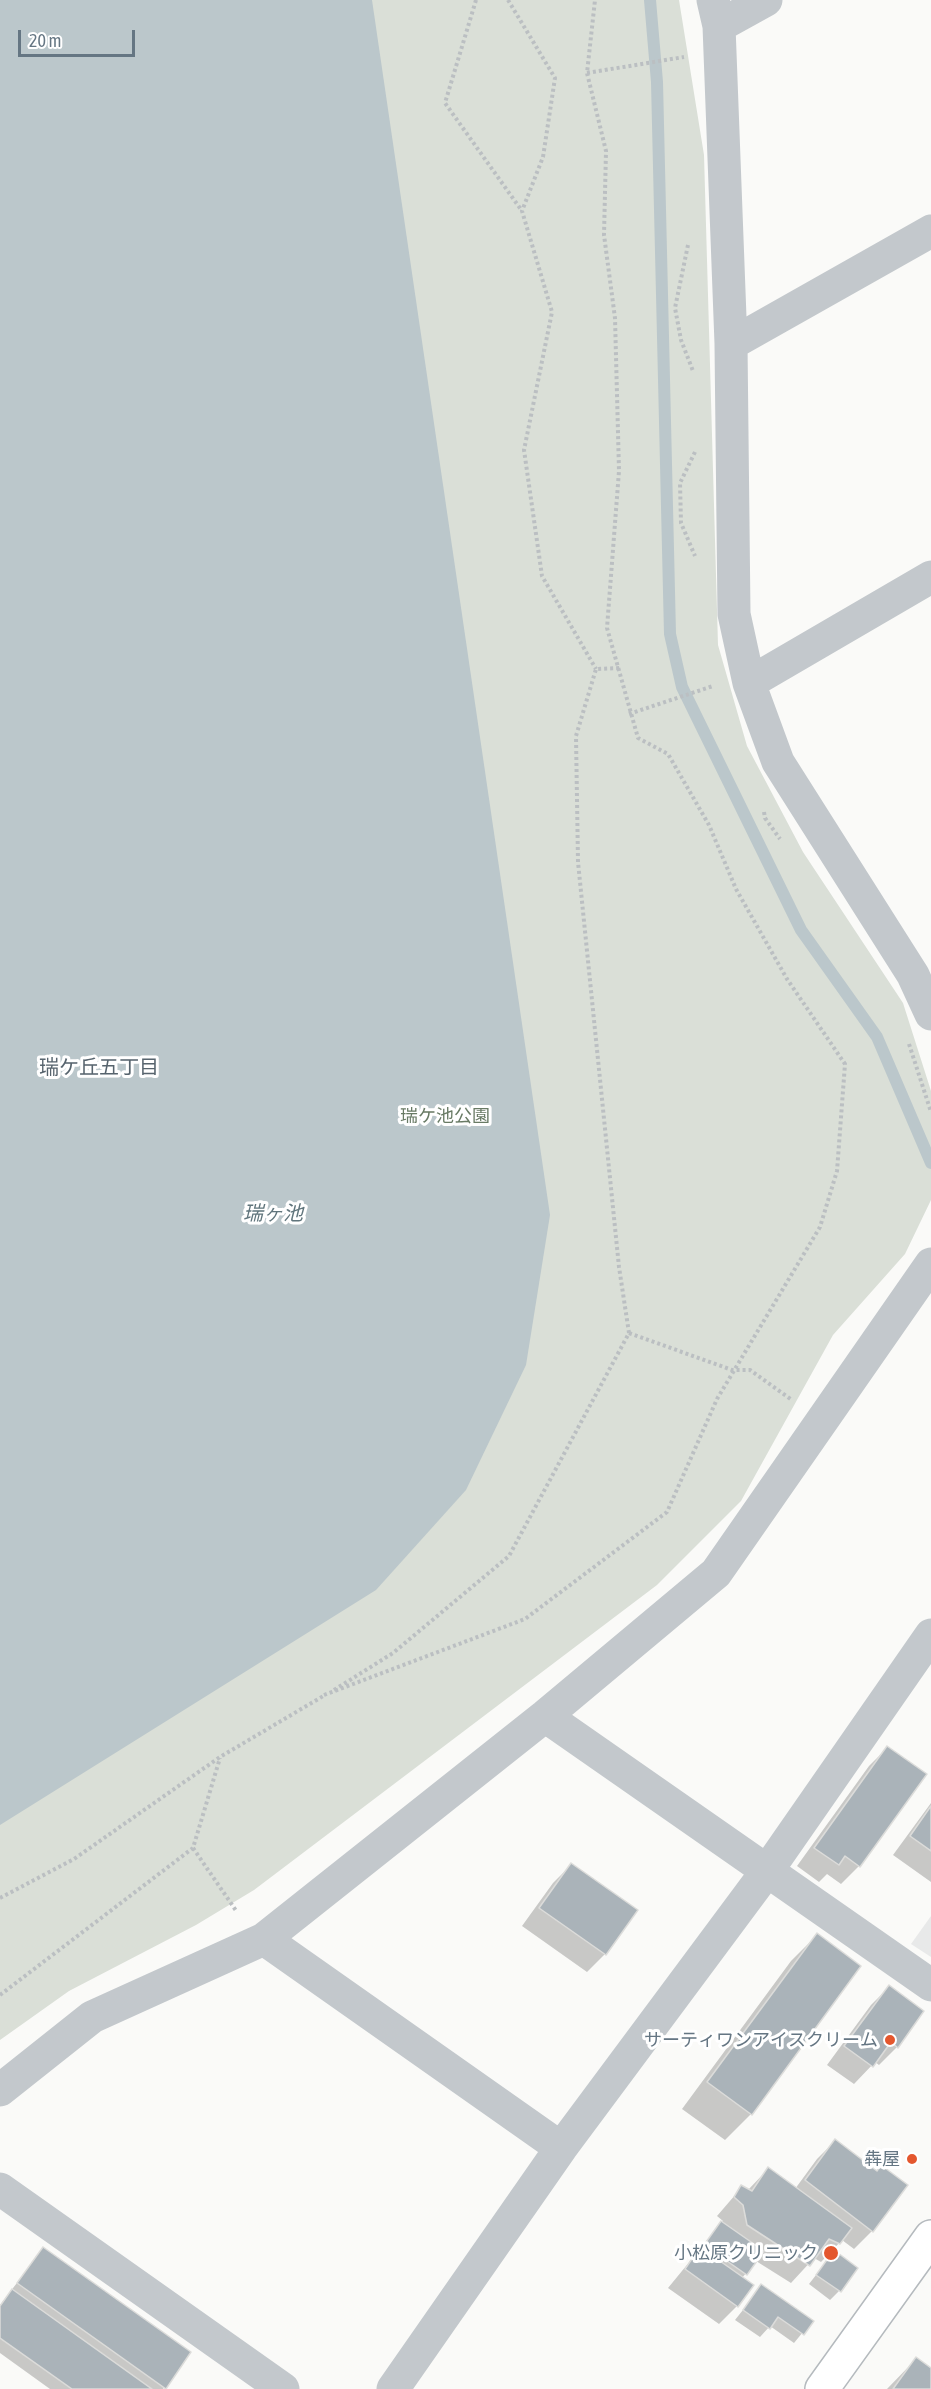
<!DOCTYPE html>
<meta charset="utf-8">
<style>
body{margin:0}
#map{position:relative;width:931px;height:2389px;overflow:hidden;background:#fafaf8;font-family:"Asap Condensed",sans-serif}
canvas{display:block}
.scale{position:absolute;left:18px;top:30px;width:117px;height:27px;box-sizing:border-box;border:3px solid #657683;border-top:0;padding-left:8px;font-size:18px;line-height:21px;white-space:nowrap;color:#657683;-webkit-text-stroke:4px #fff;paint-order:stroke}
</style>
<div id="map">
<canvas width="931" height="2389"></canvas>
<div class="scale">20 m</div>
</div>
<script>
const c = document.querySelector('canvas').getContext('2d');
c.lineJoin = 'round';
function paint(path, color) {
  c.fillStyle = color;
  c.fill(path, 'evenodd');
}
function poly(rows) {
  const path = new Path2D();
  for (const r of rows) {
    path.moveTo(r[0], r[1]);
    for (let i = 2; i < r.length; i += 2) path.lineTo(r[i], r[i + 1]);
  }
  return path;
}
function trace(path, color, width, dash) {
  c.strokeStyle = color;
  c.lineWidth = width;
  c.lineCap = dash ? 'butt' : 'round';
  c.setLineDash(dash || []);
  c.stroke(path);
}
function drawText(font, color, halo, rows, align = 'center') {
  c.font = font + ' "Asap Condensed","Noto Sans JP",sans-serif';
  c.lineWidth = 6;
  c.setLineDash([]);
  c.textBaseline = 'middle';
  c.strokeStyle = halo;
  c.fillStyle = color;
  for (const [text, x, y, turn = 0] of rows) {
    c.save();
    c.translate(x, y);
    c.rotate((+turn || 0) * Math.PI / 180);
    c.textAlign = isNaN(turn) ? turn : align;
    if (halo) c.strokeText(text, 0, 0);
    c.fillText(text, 0, 0);
    c.restore();
  }
}
const built = poly([
 [931,1916,931,1957,911,1944]
]);
const green = poly([
 [0,0,679,0,704,155,718,645,747,746,803,852,903,1003,931,1091,931,1200,905,1254,833,1335,741,1501,657,1585,254,1890,196,1925,69,1991,0,2040]
]);
const water = poly([
 [0,0,372,0,550,1215,526,1365,466,1490,376,1590,0,1825]
]);
const shadow = poly([
 [887,1748,859,1866,841,1884,827,1874,819,1882,797,1866,869,1766],
 [931,1803,931,1882,893,1855],
 [571,1865,636,1910,605,1954,587,1972,522,1926,553,1883],
 [817,1935,751,2114,725,2140,682,2109,791,1961],
 [889,1987,897,2047,879,2065,875,2062,854,2084,827,2065,871,2005],
 [835,2141,876,2172,881,2167,872,2231,854,2249,842,2240,821,2262,814,2258,791,2283,756,2261,742,2278,737,2306,719,2324,668,2288,723,2221,717,2216,742,2187,748,2190,768,2169,795,2189,817,2159],
 [43,2249,189,2353,163,2389,50,2389,0,2353,0,2305],
 [834,2252,839,2291,830,2300,809,2284],
 [762,2286,812,2321,794,2343,770,2326,760,2337,735,2320],
 [916,2359,931,2370,931,2389,887,2389]
]);
const stream = poly([
 [650,0,657,82,670,634,682,687,801,930,877,1037,931,1163]
]);
const building = poly([
 [887,1746,927,1774,860,1867,845,1856,839,1865,814,1848,887,1746],
 [931,1806,931,1851,910,1836,931,1806],
 [571,1863,638,1910,606,1955,539,1908,571,1863],
 [817,1933,861,1966,752,2115,707,2082,817,1933],
 [889,1985,924,2011,898,2048,891,2042,873,2067,844,2046,889,1985],
 [835,2139,877,2171,881,2165,908,2185,873,2232,805,2180,835,2139],
 [768,2167,852,2228,840,2244,829,2239,810,2266,747,2225,743,2205,734,2197,741,2185,752,2191,768,2167],
 [721,2221,764,2251,747,2275,704,2245,721,2221],
 [43,2247,191,2352,166,2389,17,2283,43,2247],
 [700,2247,754,2285,738,2307,685,2269,700,2247],
 [834,2250,858,2268,841,2292,816,2275,834,2250],
 [761,2284,814,2321,804,2335,778,2317,770,2329,743,2310,761,2284],
 [12,2289,152,2389,72,2389,0,2338,0,2306,12,2289],
 [916,2357,931,2368,931,2389,893,2389,916,2357]
]);
const path = poly([
 [476,0,445,103,522,211],
 [508,0,555,78,543,157,522,211,552,312,524,450,542,576,596,669],
 [587,73,684,57],
 [688,245,675,308,681,340,693,371],
 [695,452,680,483,681,523,695,556],
 [629,714,713,686],
 [764,812,765,818,780,839],
 [909,1044,931,1112],
 [629,1333,732,1370,750,1370,792,1400],
 [334,1690,393,1653,509,1556,629,1333,619,1267,578,862,576,736,596,669,620,668],
 [324,1695,525,1619,667,1512,717,1399,820,1227,837,1171,845,1064,787,979,736,889,709,825,668,754,638,738,607,628,619,471,615,318,604,235,606,151,587,73,595,0],
 [193,1848,237,1912],
 [0,1898,74,1859,220,1757,325,1695],
 [0,1995,193,1848,220,1758]
]);
const minor = poly([
 [713,0,719,26,731,344,734,614,749,683,778,762,913,975,931,1014],
 [719,26,766,0],
 [731,344,931,231],
 [749,683,931,577],
 [545,1716,931,1985],
 [264,1939,561,2148],
 [0,2090,92,2017,264,1939,545,1716,716,1573,931,1264],
 [0,2189,283,2389],
 [393,2389,561,2148,767,1871,931,1635]
]);
const major = poly([
 [822,2389,931,2237]
]);
const markers = [
 [890,2040,6,"#e4572e"],
 [912,2159,6,"#e4572e"],
 [831,2253,8,"#e4572e"]
];
const parkNames = [
 ["瑞ケ池公園",445,1116]
];
const poiNames = [
 ["サーティワンアイスクリーム",878,2040],
 ["犇屋",900,2159],
 ["小松原クリニック",818,2253]
];
const neighbourhoodNames = [
 ["瑞ケ丘五丁目",99,1068]
];
const waterNames = [
 ["瑞ヶ池",273,1214]
];
paint(built, '#e8e9e9');
paint(green, '#dadfd7');
paint(water, '#bbc7cb');
paint(shadow, '#0003');
trace(stream, '#bbc7cb', 12);
paint(building, '#aab3b9');
trace(building, '#dcdcda', 1.5);
trace(major, '#b5babe', 36);
trace(path, '#bbbfc2', 4, [3, 3]);
trace(minor, '#c3c8cc', 33);
trace(major, '#fff', 33);
for (const [x, y, r, color] of markers) {
  const dot = new Path2D();
  dot.arc(x, y, r, 0, 2 * Math.PI);
  c.fillStyle = color;
  c.fill(dot);
  trace(dot, '#fff', 2);
}
drawText('18px', '#687a64', '#fff', parkNames);
drawText('18px', '#657683', '#fff', poiNames, 'right');
drawText('20px', '#57646e', '#fff', neighbourhoodNames);
drawText('italic 20px', '#60757c', '#fff', waterNames);
</script>
